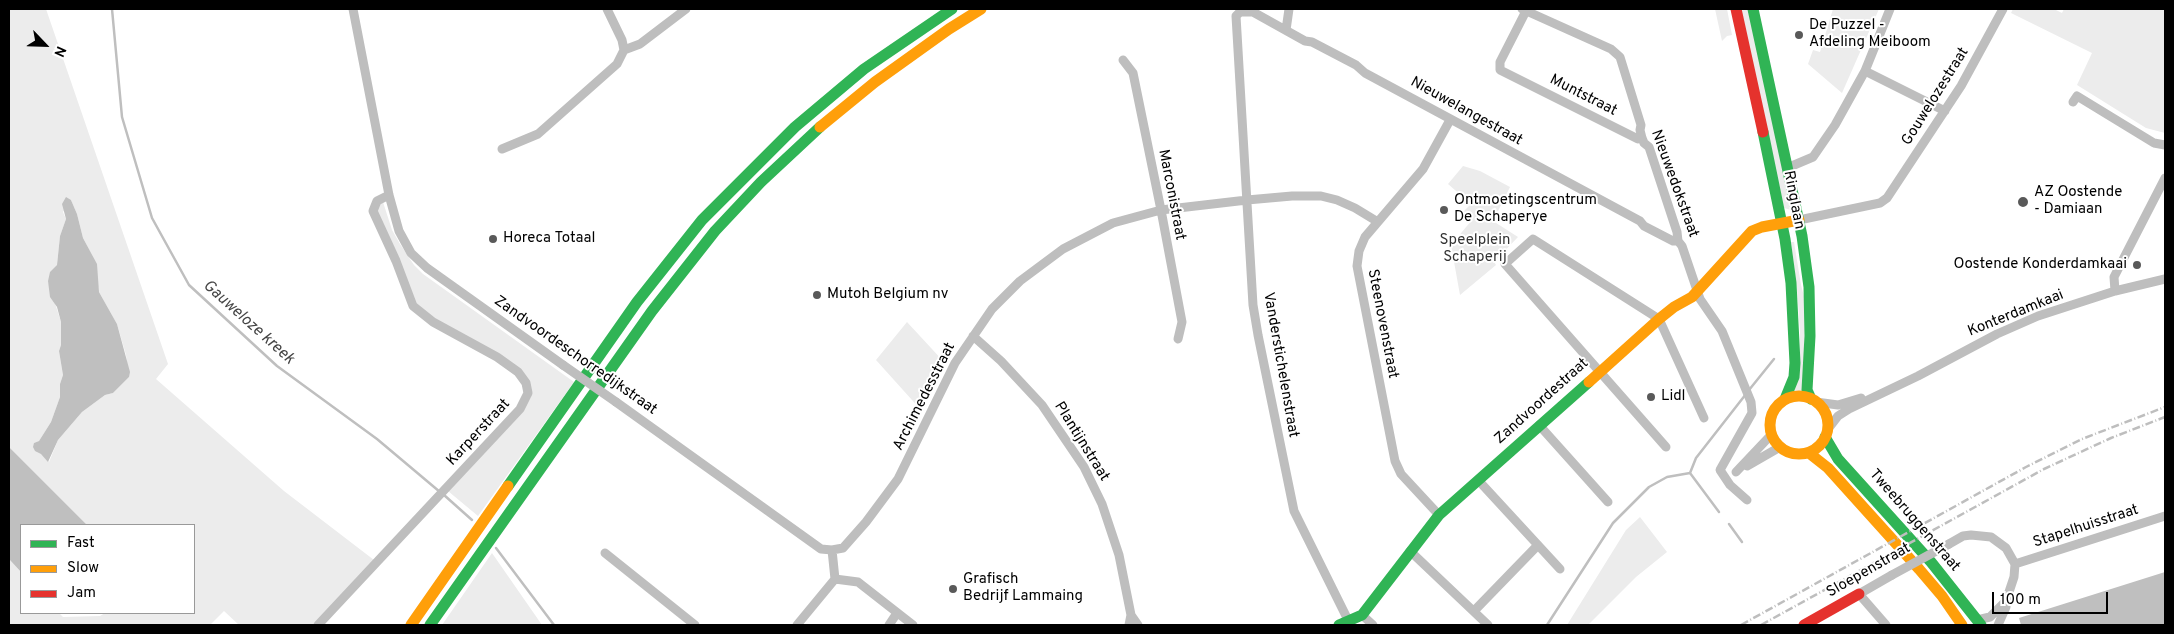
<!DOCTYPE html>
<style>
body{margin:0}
#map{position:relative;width:2174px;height:634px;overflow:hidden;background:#fff;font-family:Overpass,sans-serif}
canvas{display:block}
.frame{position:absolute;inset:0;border:10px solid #000;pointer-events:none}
.legend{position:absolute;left:20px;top:524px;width:175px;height:90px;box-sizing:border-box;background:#fff;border:1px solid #999;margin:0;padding:6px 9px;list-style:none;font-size:15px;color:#000}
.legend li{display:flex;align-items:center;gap:10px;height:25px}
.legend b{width:25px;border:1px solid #999}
.north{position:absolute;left:20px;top:20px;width:50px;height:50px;-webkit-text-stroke:4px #fff;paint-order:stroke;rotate:114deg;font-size:14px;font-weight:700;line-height:20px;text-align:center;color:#000}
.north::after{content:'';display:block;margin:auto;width:18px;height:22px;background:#000;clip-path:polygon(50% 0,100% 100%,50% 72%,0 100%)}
.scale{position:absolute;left:1992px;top:592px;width:116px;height:22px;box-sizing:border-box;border:2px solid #000;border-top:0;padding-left:6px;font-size:15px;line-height:18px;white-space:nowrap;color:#000;-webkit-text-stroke:4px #fff;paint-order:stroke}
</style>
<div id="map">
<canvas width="2174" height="634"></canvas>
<div class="frame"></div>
<ul class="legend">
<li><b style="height:6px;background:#30b455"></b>Fast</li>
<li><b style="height:6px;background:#ff9f0a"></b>Slow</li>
<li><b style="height:6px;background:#e5322d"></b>Jam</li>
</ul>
<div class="north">N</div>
<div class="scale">100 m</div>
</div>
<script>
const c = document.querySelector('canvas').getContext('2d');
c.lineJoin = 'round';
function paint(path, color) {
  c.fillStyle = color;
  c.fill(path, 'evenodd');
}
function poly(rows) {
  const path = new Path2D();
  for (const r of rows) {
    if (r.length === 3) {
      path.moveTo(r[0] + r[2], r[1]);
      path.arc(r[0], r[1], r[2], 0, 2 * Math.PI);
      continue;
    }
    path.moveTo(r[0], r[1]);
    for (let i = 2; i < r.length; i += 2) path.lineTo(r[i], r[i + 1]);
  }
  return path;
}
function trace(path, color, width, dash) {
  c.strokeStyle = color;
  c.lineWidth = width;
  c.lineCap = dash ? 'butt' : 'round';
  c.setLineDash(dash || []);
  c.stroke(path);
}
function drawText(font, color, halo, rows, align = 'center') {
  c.font = font + ' Overpass,sans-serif';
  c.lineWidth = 4;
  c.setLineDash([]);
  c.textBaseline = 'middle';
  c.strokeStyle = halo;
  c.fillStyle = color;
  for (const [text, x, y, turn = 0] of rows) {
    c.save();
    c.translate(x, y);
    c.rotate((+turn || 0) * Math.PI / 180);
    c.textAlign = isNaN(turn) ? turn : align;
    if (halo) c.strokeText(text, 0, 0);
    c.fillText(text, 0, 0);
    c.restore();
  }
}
const green = poly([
 [9,9,46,9,168,364,156,379,284,491,374,560,313,625,239,625,224,611,210,625,9,625,9,559,21,572,21,613,59,613,63,617,100,616,105,613,194,613,194,525,87,525,9,447],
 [71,200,77,214,83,238,93,257,99,292,117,324,126,355,129,377,113,393,105,395,82,412,58,440,49,462,34,443,39,441,51,422,60,397,60,384,63,375,59,351,61,345,61,322,48,281,57,265,60,236,66,219,63,212],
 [1715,9,1727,9,1732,35,1727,36,1722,41],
 [1741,9,1749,9,1791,210,1784,208],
 [1833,9,1879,9,1842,93,1808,64,1813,50,1820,52],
 [2013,9,2054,9,2062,13,2064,9,2165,9,2165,133,2146,128,2077,85,2092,53,2011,13],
 [1463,166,1480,171,1510,187,1493,221,1518,237,1494,262,1496,265,1460,295,1451,245,1472,220,1463,212,1471,204,1448,184],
 [383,202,392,230,400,244,414,265,423,274,574,382,478,516,448,491,524,409,531,397,530,384,434,319,415,304,376,212,378,204],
 [1791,242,1794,242,1801,285,1805,300,1804,391,1794,391,1800,354,1800,333,1797,289],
 [907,322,944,362,921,410,876,360],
 [1640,517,1667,552,1636,577,1588,625,1567,625,1626,530],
 [492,553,542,625,442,625]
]);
const water = poly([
 [66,197,71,200,77,214,83,238,97,264,99,292,117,324,130,372,129,377,113,393,105,395,82,412,58,440,48,462,41,454,35,451,33,447,34,443,39,441,51,422,60,397,60,384,63,375,59,351,61,345,61,322,57,307,50,297,48,281,50,272,57,265,60,236,66,219,62,204],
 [9,447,87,525,21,525,21,572,9,559],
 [2165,572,2165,625,2021,625,2019,618]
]);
const stream = poly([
 [112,9,122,117,152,218,189,285,277,366,377,439,440,492],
 [1749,390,1774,359],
 [1690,473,1719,512],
 [444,495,472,520],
 [1729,524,1742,542],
 [496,548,554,625],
 [1547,625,1613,523,1649,487,1667,477,1690,473,1696,458,1746,394]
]);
const street = poly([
 [353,9,389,195,399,231,411,253,427,268,563,365],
 [1522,9,1611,49,1620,57,1641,125,1640,130,1642,138,1644,143,1649,147,1677,232,1678,241,1682,246,1700,299,1722,331,1751,402,1752,413,1720,470,1730,485,1747,500],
 [1526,11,1500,62,1500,70,1638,139,1642,138],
 [1286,30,1289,9],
 [624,50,640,44,686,9],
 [1123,60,1133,73,1161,210,1182,322,1178,339],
 [1865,71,1945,111],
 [2073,102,2077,96,2154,143,2165,145],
 [502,149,538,134,617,64,624,50,622,40,607,9],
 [1787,168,1813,157,1835,125,1865,71,1890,9],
 [1799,220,1880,203,1887,198,1961,86,2003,9],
 [2115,291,2114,277,2165,178],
 [973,336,1001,361,1042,405,1084,467,1102,504,1119,555,1131,615,1129,625],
 [616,402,821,549,832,550,843,548,866,522,898,479,955,363,992,309,1020,281,1063,249,1113,223,1161,210,1247,200,1292,196,1321,196,1337,200,1355,208,1378,222],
 [1816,402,1838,405,1861,398],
 [1539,425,1608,502],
 [1828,429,1838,416,1849,409,1918,376,1997,334,2038,316,2115,291,2165,279],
 [1666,447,1505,264,1533,239,1659,319,1704,418],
 [1747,466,1780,447],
 [1736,472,1771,435],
 [1478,480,1560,569],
 [1439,515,1401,474,1395,461,1357,266,1359,251,1365,237,1423,169,1450,120],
 [1949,544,1963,536,1971,535,1991,537,2006,548,2015,564,2014,577,2006,601,1990,617,1977,620],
 [832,550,835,579],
 [1410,551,1488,625],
 [605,553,695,625],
 [2015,564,2165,516],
 [835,579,858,582,913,625],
 [1474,611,1538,545],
 [1131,615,1138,625],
 [1362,615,1373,625],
 [1349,622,1294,511,1258,335,1253,305,1236,16,1240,12,1253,12,1305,41,1312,42,1356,65,1365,73,1640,221,1644,226,1673,241,1678,241],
 [318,625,520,409,528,393,526,383,518,372,497,357,433,322,413,306,396,261,373,211,377,201,389,195],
 [797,625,835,579],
 [889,625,897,613],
 [1886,625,1859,594,1892,575],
 [1998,625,2006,607,2006,602]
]);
const fast = poly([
 [1753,9,1802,236,1809,287,1810,336,1807,390,1811,399],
 [1763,132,1785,239,1791,283,1795,363,1794,377,1785,399],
 [1825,437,1838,459,1931,562,1981,625],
 [508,486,637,302,702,220,795,127,864,69,952,9],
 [430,625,652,311,715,231,761,182,820,127],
 [1339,625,1362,615,1439,515,1589,382]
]);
const slow = poly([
 [820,127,875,82,949,29,981,9],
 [1589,382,1659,319,1674,307,1692,297,1752,231,1762,227,1799,220],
 [1799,425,29],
 [1809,453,1828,468,1919,569,1942,596,1962,625],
 [411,625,508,486]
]);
const jam = poly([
 [1736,9,1763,132],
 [1804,625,1859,594]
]);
const rail = poly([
 [1741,625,2026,467,2082,439,2165,407],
 [1761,625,2044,469,2111,438,2165,417]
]);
const streetBridge = poly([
 [563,365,616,402],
 [1892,575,1949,544]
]);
const markers = [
 [1799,35,5,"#595959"],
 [2023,202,6,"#595959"],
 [1444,210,5,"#595959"],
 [493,239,5,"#595959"],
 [2137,265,5,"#595959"],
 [817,295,5,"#595959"],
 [1651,397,5,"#595959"],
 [953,589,5,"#595959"]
];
const poiNames = [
 ["De Puzzel -",1809,26],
 ["Afdeling Meiboom",1809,43],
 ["AZ Oostende",2034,193],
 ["- Damiaan",2034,210],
 ["Ontmoetingscentrum",1454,201],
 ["De Schaperye",1454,218],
 ["Horeca Totaal",503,239],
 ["Oostende Konderdamkaai",2127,265,"right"],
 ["Mutoh Belgium nv",827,295],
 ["Lidl",1661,397],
 ["Grafisch",963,580],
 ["Bedrijf Lammaing",963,597]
];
const streetNames = [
 ["Muntstraat",1583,96,27],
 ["Gouwelozestraat",1936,97,-58],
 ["Nieuwelangestraat",1466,112,29],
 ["Nieuwedokstraat",1674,184,70],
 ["Marconistraat",1171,195,79],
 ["Ringlaan",1793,200,79],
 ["Konterdamkaai",2016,314,-22],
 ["Steenovenstraat",1382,324,79],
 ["Zandvoordeschorredijkstraat",575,356,35],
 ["Vanderstichelenstraat",1280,365,80],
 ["Archimedesstraat",925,397,-63],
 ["Zandvoordestraat",1542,402,-42],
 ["Karperstraat",479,433,-47],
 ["Plantijnstraat",1081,442,58],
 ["Tweebruggenstraat",1914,521,49],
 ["Stapelhuisstraat",2086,527,-18],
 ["Sloepenstraat",1869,571,-30]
];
const parkNames = [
 ["Speelplein",1475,241],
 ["Schaperij",1475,258]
];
const waterNames = [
 ["Gauweloze kreek",248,323,42]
];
paint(green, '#ececec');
paint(water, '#bfbfbf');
trace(stream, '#bfbfbf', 2.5);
trace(street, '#bebebe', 9);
trace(fast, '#30b455', 11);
trace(slow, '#ff9f0a', 11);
trace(jam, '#e5322d', 11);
trace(rail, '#bebebe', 2.5, [8, 2.5, 1, 2.5]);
trace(streetBridge, '#bebebe', 9);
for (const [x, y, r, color] of markers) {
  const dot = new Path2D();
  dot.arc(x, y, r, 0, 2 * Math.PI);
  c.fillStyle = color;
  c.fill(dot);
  trace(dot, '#fff', 2);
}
drawText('15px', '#000', '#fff', poiNames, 'left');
drawText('15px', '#000', '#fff', streetNames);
drawText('15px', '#333', '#fff', parkNames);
drawText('italic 16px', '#444', '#fff', waterNames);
</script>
